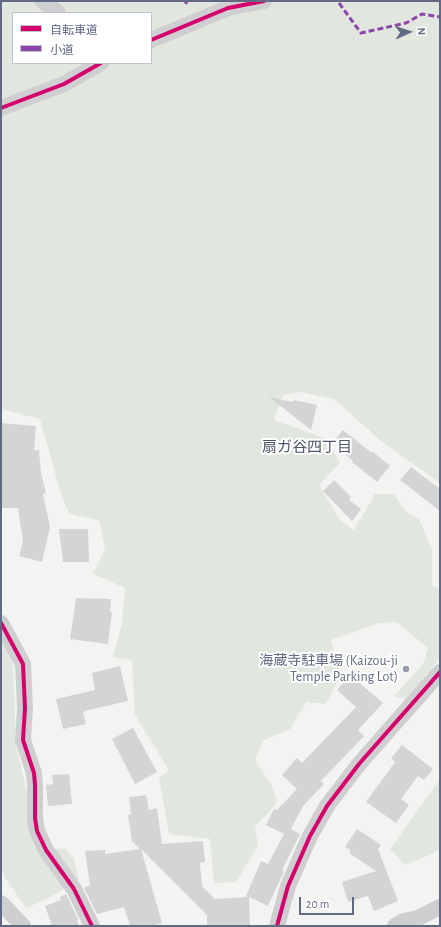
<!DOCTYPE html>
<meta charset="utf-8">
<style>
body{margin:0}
#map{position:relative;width:441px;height:927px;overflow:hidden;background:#f3f4f1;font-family:"Alegreya Sans","Noto Sans JP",sans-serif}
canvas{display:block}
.frame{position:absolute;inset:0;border:2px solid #626a83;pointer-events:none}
.legend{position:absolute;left:12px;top:12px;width:140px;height:52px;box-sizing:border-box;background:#fff;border:1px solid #c0c3cd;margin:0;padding:5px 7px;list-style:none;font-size:12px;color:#626a83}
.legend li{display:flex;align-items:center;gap:8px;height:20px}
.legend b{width:20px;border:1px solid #c0c3cd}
.north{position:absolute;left:389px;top:12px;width:40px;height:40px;-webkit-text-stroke:3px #fff;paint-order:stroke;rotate:87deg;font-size:11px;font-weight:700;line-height:16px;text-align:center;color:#626a83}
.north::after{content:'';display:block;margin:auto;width:14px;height:18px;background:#626a83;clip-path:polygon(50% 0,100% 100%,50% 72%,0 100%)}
.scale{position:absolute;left:299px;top:897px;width:55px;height:18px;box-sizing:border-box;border:2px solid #626a83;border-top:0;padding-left:5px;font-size:12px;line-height:14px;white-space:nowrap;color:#626a83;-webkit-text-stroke:3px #fff;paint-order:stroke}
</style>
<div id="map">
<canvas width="441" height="927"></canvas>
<div class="frame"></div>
<ul class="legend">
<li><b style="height:5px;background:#d6006c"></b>自転車道</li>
<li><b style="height:5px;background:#8e44ad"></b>小道</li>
</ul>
<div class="north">N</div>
<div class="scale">20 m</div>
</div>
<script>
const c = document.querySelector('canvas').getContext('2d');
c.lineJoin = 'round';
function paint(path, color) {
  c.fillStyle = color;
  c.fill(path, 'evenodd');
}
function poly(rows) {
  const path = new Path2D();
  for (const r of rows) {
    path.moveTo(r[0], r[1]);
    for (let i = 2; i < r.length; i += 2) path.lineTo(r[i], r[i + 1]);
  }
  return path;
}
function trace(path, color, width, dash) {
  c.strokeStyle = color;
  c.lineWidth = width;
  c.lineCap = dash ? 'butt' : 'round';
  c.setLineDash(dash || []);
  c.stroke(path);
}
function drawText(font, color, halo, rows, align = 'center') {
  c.font = font + ' "Alegreya Sans","Noto Sans JP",sans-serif';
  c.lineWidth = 4;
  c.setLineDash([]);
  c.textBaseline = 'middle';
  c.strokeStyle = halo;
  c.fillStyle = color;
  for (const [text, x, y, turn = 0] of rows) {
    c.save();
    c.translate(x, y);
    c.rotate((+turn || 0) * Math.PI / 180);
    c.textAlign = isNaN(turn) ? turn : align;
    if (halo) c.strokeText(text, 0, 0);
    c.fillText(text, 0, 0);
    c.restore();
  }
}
const green = poly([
 [1,1,440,1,440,483,381,441,334,399,299,392,283,395,274,420,327,439,340,463,319,485,340,520,354,530,375,494,394,494,406,512,419,519,432,550,432,586,440,588,440,658,407,699,394,696,423,664,428,648,397,622,379,623,331,640,341,675,326,704,306,702,290,729,264,740,255,760,272,786,277,803,255,827,258,846,236,882,214,883,210,839,169,834,159,778,169,770,135,715,132,660,113,657,122,624,125,588,93,574,105,549,99,520,69,514,60,491,40,419,1,409],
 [13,13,151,13,151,63,13,63],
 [1,630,13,662,16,744,39,848,66,849,74,858,79,880,47,899,26,908,6,879,1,868],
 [440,779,440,848,432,854,405,865,390,849]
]);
const building = poly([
 [269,397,293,402,294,400,317,405,311,430],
 [1,423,36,426,34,450,39,450,41,474,46,493,43,494,50,527,42,562,19,556,23,541,18,508,1,508],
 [343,430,372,453,373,452,390,466,377,482,352,462,353,461,340,450,342,448,334,441],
 [411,467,440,489,440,511,400,480],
 [334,480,351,497,349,500,361,509,352,521,323,491],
 [59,529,88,529,89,562,63,562],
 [76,598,111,599,110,612,112,613,108,644,70,639],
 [120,666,128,701,85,711,83,713,86,724,63,729,56,699,95,690,92,673],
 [350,675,383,703,358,730,364,736,321,781,324,784,303,806,291,829,300,834,282,870,284,871,268,906,249,897,250,926,207,926,207,915,141,849,162,923,151,926,130,926,124,907,97,914,84,888,90,885,85,851,105,850,105,854,140,849,132,841,128,815,131,814,129,797,146,795,149,810,157,808,162,844,203,841,205,862,200,863,202,886,215,899,248,897,246,896,261,861,268,864,284,834,266,825,274,809,277,810,297,789,282,775,297,758,302,763,356,707,337,690],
 [133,728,157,772,135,784,112,739],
 [402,745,433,769,424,780,418,776,401,799,409,805,396,823,366,802,395,762,391,758],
 [69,774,72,804,48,806,46,785,53,784,52,775],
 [357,829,381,845,378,849,398,901,374,911,368,896,348,902,342,882,376,871,349,853,351,850,345,847],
 [66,894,78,919,77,920,79,926,52,926,45,906,61,900,60,897]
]);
const minor = poly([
 [43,1,58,13],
 [151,40,228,8,264,1],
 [1,108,64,84,101,63],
 [1,623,23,664,25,708,23,740,34,773,35,785,35,818,37,831,46,850,74,889,92,926],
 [1,903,23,926],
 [277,926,288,886,310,836,327,806,359,764,440,672],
 [395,926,404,921,418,918,440,907]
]);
const quiet = poly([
 [185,1,187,4],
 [339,3,361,33,406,23,422,14,440,17]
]);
const cycleway = poly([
 [151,40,228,8,264,1],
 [1,108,64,84,101,63],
 [1,623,23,664,25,708,23,740,34,773,35,785,35,818,37,831,46,850,74,889,92,926],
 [277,926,288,886,310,836,327,806,359,764,440,672]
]);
const markers = [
 [406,669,4,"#959aaa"]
];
const poiNames = [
 ["海蔵寺駐車場 (Kaizou-ji",398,661],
 ["Temple Parking Lot)",398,677]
];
const neighbourhoodNames = [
 ["扇ガ谷四丁目",307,447]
];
paint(green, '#e1e7df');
paint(building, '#d3d4d4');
trace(minor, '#cfcfd1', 16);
trace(quiet, '#8e44ad', 3, [6, 3]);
trace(cycleway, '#d6006c', 4);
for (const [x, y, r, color] of markers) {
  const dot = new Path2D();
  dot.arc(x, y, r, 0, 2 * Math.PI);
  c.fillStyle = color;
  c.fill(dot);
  trace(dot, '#fff', 1.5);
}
drawText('14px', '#626a83', '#fff', poiNames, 'right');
drawText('15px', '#505668', '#fff', neighbourhoodNames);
</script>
